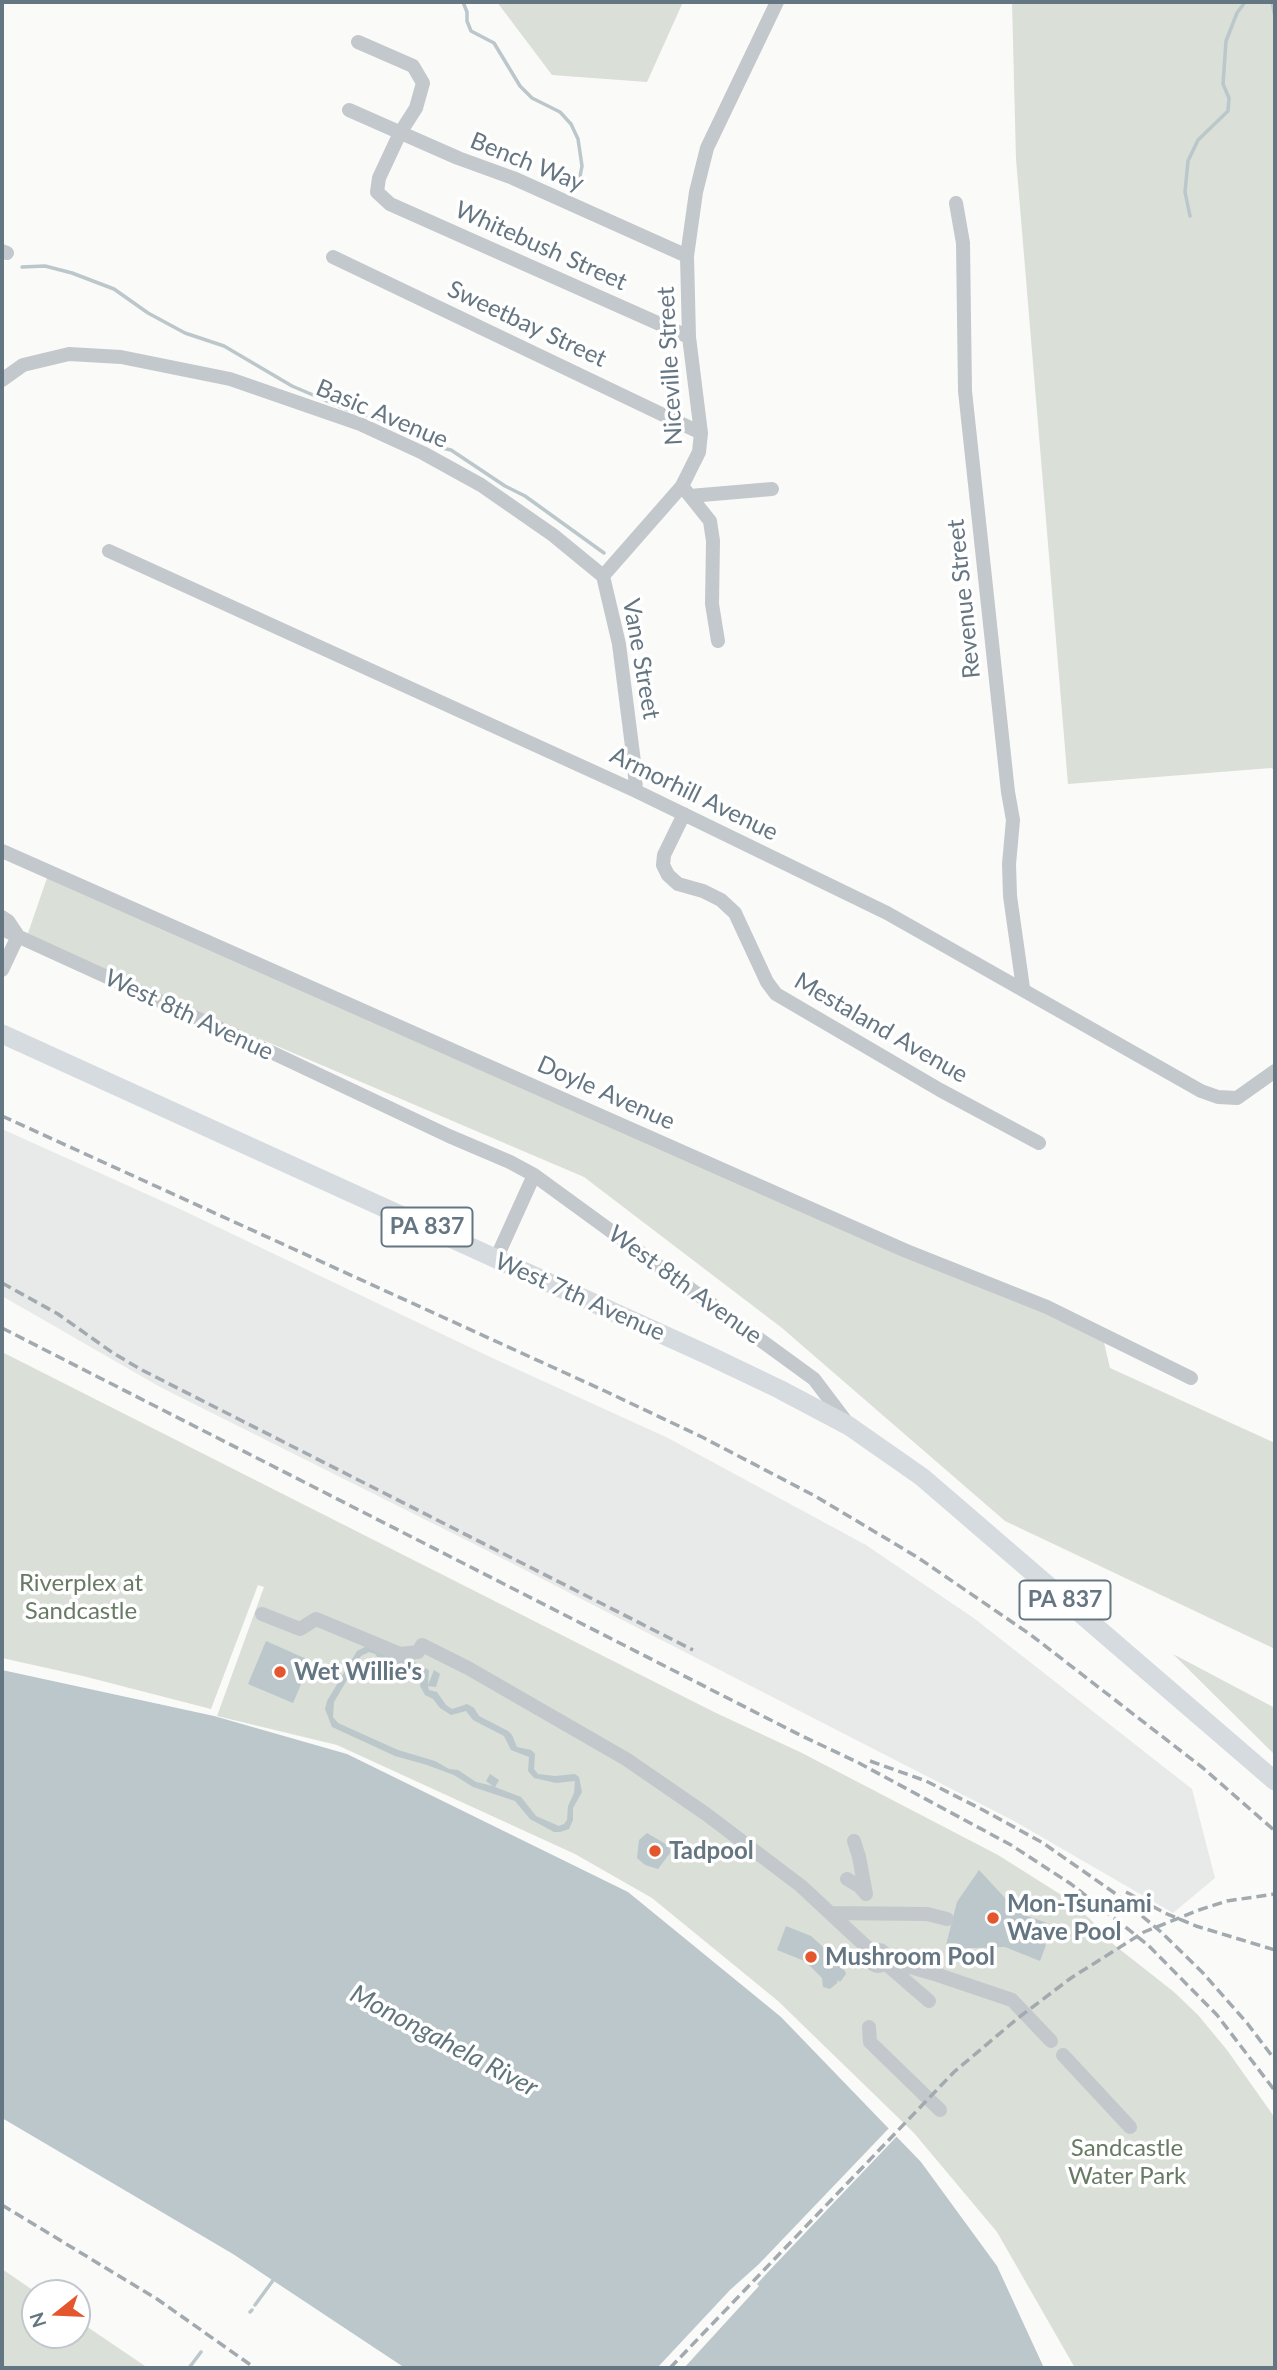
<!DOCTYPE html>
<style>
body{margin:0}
#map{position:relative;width:1277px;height:2370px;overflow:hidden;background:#fafaf8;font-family:Lato,sans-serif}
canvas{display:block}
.frame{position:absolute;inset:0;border:4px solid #657683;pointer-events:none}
.north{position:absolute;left:21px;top:2279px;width:70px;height:70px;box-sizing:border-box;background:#fff;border:2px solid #c1c8cd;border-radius:50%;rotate:252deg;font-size:19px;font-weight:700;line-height:28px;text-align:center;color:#657683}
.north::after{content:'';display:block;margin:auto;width:24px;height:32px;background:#e4572e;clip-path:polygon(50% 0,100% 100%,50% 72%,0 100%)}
</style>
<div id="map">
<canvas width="1277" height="2370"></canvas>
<div class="frame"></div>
<div class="north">N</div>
</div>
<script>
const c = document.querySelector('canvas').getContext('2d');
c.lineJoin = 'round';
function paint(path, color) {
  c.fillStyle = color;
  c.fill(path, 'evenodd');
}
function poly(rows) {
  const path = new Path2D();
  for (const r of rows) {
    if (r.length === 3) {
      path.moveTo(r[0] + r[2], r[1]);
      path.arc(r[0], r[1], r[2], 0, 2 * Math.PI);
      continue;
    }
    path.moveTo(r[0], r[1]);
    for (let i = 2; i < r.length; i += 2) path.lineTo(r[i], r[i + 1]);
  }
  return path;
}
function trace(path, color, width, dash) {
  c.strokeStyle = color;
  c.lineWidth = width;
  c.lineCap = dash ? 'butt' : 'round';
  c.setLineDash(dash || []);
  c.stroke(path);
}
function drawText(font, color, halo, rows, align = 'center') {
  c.font = font + ' Lato,sans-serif';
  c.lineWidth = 7;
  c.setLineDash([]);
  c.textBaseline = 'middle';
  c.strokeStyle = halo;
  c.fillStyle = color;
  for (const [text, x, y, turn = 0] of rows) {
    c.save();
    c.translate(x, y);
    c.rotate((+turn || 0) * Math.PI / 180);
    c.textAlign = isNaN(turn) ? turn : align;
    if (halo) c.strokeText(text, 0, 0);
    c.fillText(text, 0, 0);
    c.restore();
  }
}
const built = poly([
 [2,1129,182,1210,488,1356,668,1438,866,1545,975,1619,1192,1789,1215,1878,1173,1913,1014,1821,486,1550,160,1387,2,1296]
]);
const green = poly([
 [497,2,683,2,647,82,552,75],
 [1012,2,1275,2,1275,770,1271,768,1068,784,1016,159],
 [49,872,1102,1334,1110,1368,1275,1443,1275,1649,1005,1521,782,1328,584,1177,26,939],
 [2,1352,714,1712,802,1753,998,1855,1063,1896,1090,1919,1113,1944,1174,1992,1198,2015,1227,2050,1275,2118,1275,2368,1075,2368,997,2232,914,2133,778,2001,652,1898,575,1854,337,1745,217,1716,264,1587,258,1585,211,1709,83,1676,2,1658],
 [1173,1654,1275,1708,1275,1755],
 [2,2269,37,2293,35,2293,35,2335,77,2335,77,2320,148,2368,2,2368]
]);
const water = poly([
 [266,1641,311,1661,293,1703,248,1684],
 [365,1647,409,1659,429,1670,428,1685,434,1670,440,1674,436,1687,428,1686,429,1690,437,1692,446,1705,452,1709,467,1704,474,1708,479,1716,508,1731,512,1735,517,1747,531,1750,535,1754,534,1769,538,1774,555,1776,575,1774,579,1777,582,1792,573,1808,573,1820,569,1829,560,1832,554,1832,530,1819,515,1801,473,1787,454,1775,427,1765,395,1756,332,1727,325,1709,327,1701,357,1651],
 [369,1652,375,1654,380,1660,399,1665,405,1664,422,1673,420,1686,425,1695,433,1699,440,1708,451,1715,466,1711,473,1720,504,1736,511,1750,529,1757,528,1771,534,1778,556,1783,575,1781,574,1793,568,1806,567,1820,564,1824,559,1826,536,1816,521,1797,495,1787,499,1780,490,1774,486,1781,493,1786,476,1782,458,1770,449,1769,435,1761,398,1750,338,1723,333,1717,334,1702,361,1656],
 [2,1670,214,1716,347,1754,628,1892,781,2017,921,2162,997,2266,1044,2368,405,2368,233,2254,2,2118],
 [647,1833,669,1846,670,1849,670,1853,658,1869,645,1865,637,1858,639,1840],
 [979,1870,1019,1913,1047,1923,1041,1941,1046,1945,1040,1961,1005,1947,945,1949,957,1902],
 [786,1926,811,1936,822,1946,830,1958,845,1971,846,1974,840,1982,838,1980,837,1983,830,1989,823,1987,822,1978,811,1967,802,1960,777,1950]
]);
const pier = poly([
 [891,2126,899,2134,768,2272,757,2284,759,2286,684,2368,657,2368,730,2290,759,2264]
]);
const stream = poly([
 [463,2,467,12,467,21,471,31,494,43,520,86,532,98,560,112,571,124,578,139,582,166,578,187],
 [1272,2,1275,17],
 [1190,216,1185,192,1188,161,1198,140,1228,111,1229,98,1223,84,1226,41,1237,13,1245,2],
 [22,267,45,266,72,273,114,289,148,313,185,333,224,346,292,386,348,410,390,422,432,441,438,447,451,450,505,486,525,496,604,553],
 [255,2305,274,2279],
 [250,2312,252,2310],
 [189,2368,201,2352]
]);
const minor = poly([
 [358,42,413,66,423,83,416,108,400,133,379,178,377,192,390,204,689,337],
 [349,110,458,158,513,178,687,256],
 [956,203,963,243,965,391,1008,792,1013,820,1009,864,1010,896,1023,988],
 [2,251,7,253],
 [333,257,701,433],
 [2,380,23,365,69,354,121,357,230,379,360,424,423,453,481,485,553,535,603,576],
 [690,496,772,489],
 [109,551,636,791,887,913,1201,1091,1218,1097,1237,1098,1275,1071],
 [603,576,619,644,634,762,636,791],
 [603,576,682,486],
 [718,641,712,604,713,541,710,521,682,486,699,452,701,433,689,337,687,256,696,192,707,148,777,2],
 [684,814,664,855,663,865,668,875,678,884,703,891,721,900,735,913,767,982,776,994,940,1090,1039,1143],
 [2,851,904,1250,1047,1307,1191,1378],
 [2,917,8,921,18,936,2,970],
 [2,929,256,1045,449,1136,510,1162,534,1175,814,1379,848,1424],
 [496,1259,534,1175],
 [262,1614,300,1629,316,1619,400,1654,418,1652,422,1645,468,1668,626,1759,706,1814,801,1886,872,1952],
 [854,1841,859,1857,866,1894],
 [847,1879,859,1886,866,1894],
 [830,1913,927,1914,947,1919],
 [878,1958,8],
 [886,1960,938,1975,1012,2000,1051,2041],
 [885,1963,929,2001],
 [869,2027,870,2042,940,2110],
 [1063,2055,1130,2127]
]);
const major = poly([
 [2,1034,710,1356,779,1389,849,1426,922,1477,1275,1781]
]);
const rail = poly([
 [2,1116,607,1392,702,1437,815,1496,917,1557,1031,1635,1203,1768,1275,1831],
 [2,1283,58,1314,113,1353,142,1370,693,1650],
 [2,1328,800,1735,857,1762,1011,1845,1071,1884,1148,1945,1217,2015,1275,2091],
 [870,1761,926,1781,983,1810,1043,1843,1116,1894,1161,1932,1203,1973,1247,2023,1275,2060],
 [1126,1892,1165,1913,1196,1926,1275,1950],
 [2,2205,157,2299,255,2368],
 [670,2368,954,2072,1018,2018,1071,1978,1144,1932,1199,1910,1227,1901,1275,1894]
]);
const markers = [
 [280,1672,7,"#e4572e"],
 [655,1851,7,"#e4572e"],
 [993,1918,7,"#e4572e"],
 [811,1957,7,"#e4572e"]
];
const shields = [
 [427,1227,91],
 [1065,1600,91]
];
const shieldNames = [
 ["PA 837",427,1227],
 ["PA 837",1065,1600]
];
const streetNames = [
 ["Bench Way",527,162,22],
 ["Whitebush Street",541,246,24],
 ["Sweetbay Street",527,324,25],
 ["Niceville Street",670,366,-93],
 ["Basic Avenue",382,414,23],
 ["Revenue Street",964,599,-96],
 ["Vane Street",641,659,80],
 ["Armorhill Avenue",694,794,26],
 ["West 8th Avenue",189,1015,25],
 ["Mestaland Avenue",881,1028,30],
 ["Doyle Avenue",606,1093,24],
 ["West 8th Avenue",685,1285,36],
 ["West 7th Avenue",580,1297,24]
];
const parkNames = [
 ["Riverplex at",81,1583],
 ["Sandcastle",81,1611],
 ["Sandcastle",1127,2148],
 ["Water Park",1127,2176]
];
const poiNames = [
 ["Wet Willie's",294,1672],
 ["Tadpool",669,1851],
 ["Mon-Tsunami",1007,1904],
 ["Wave Pool",1007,1932],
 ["Mushroom Pool",825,1957]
];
const waterNames = [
 ["Monongahela River",444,2041,28]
];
paint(built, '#e8e9e9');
paint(green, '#dadfd7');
paint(water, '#bbc7cb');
paint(pier, '#fafaf8');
trace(stream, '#bbc7cb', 3.5);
trace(minor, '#c3c8cc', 14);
trace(major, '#d6dbdf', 19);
trace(rail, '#a2aab0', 3.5, [10, 5]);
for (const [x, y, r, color] of markers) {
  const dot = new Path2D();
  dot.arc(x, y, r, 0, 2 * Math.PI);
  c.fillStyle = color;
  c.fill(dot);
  trace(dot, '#fff', 2.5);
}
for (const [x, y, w] of shields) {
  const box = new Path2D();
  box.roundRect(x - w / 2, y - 19.5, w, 39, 5);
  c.fillStyle = '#fff';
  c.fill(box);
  trace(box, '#657683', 2);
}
drawText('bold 23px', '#657683', null, shieldNames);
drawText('24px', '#657683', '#fff', streetNames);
drawText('24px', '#687a64', '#fff', parkNames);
drawText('bold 24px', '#657683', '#fff', poiNames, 'left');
drawText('italic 26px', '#60757c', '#fff', waterNames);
</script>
